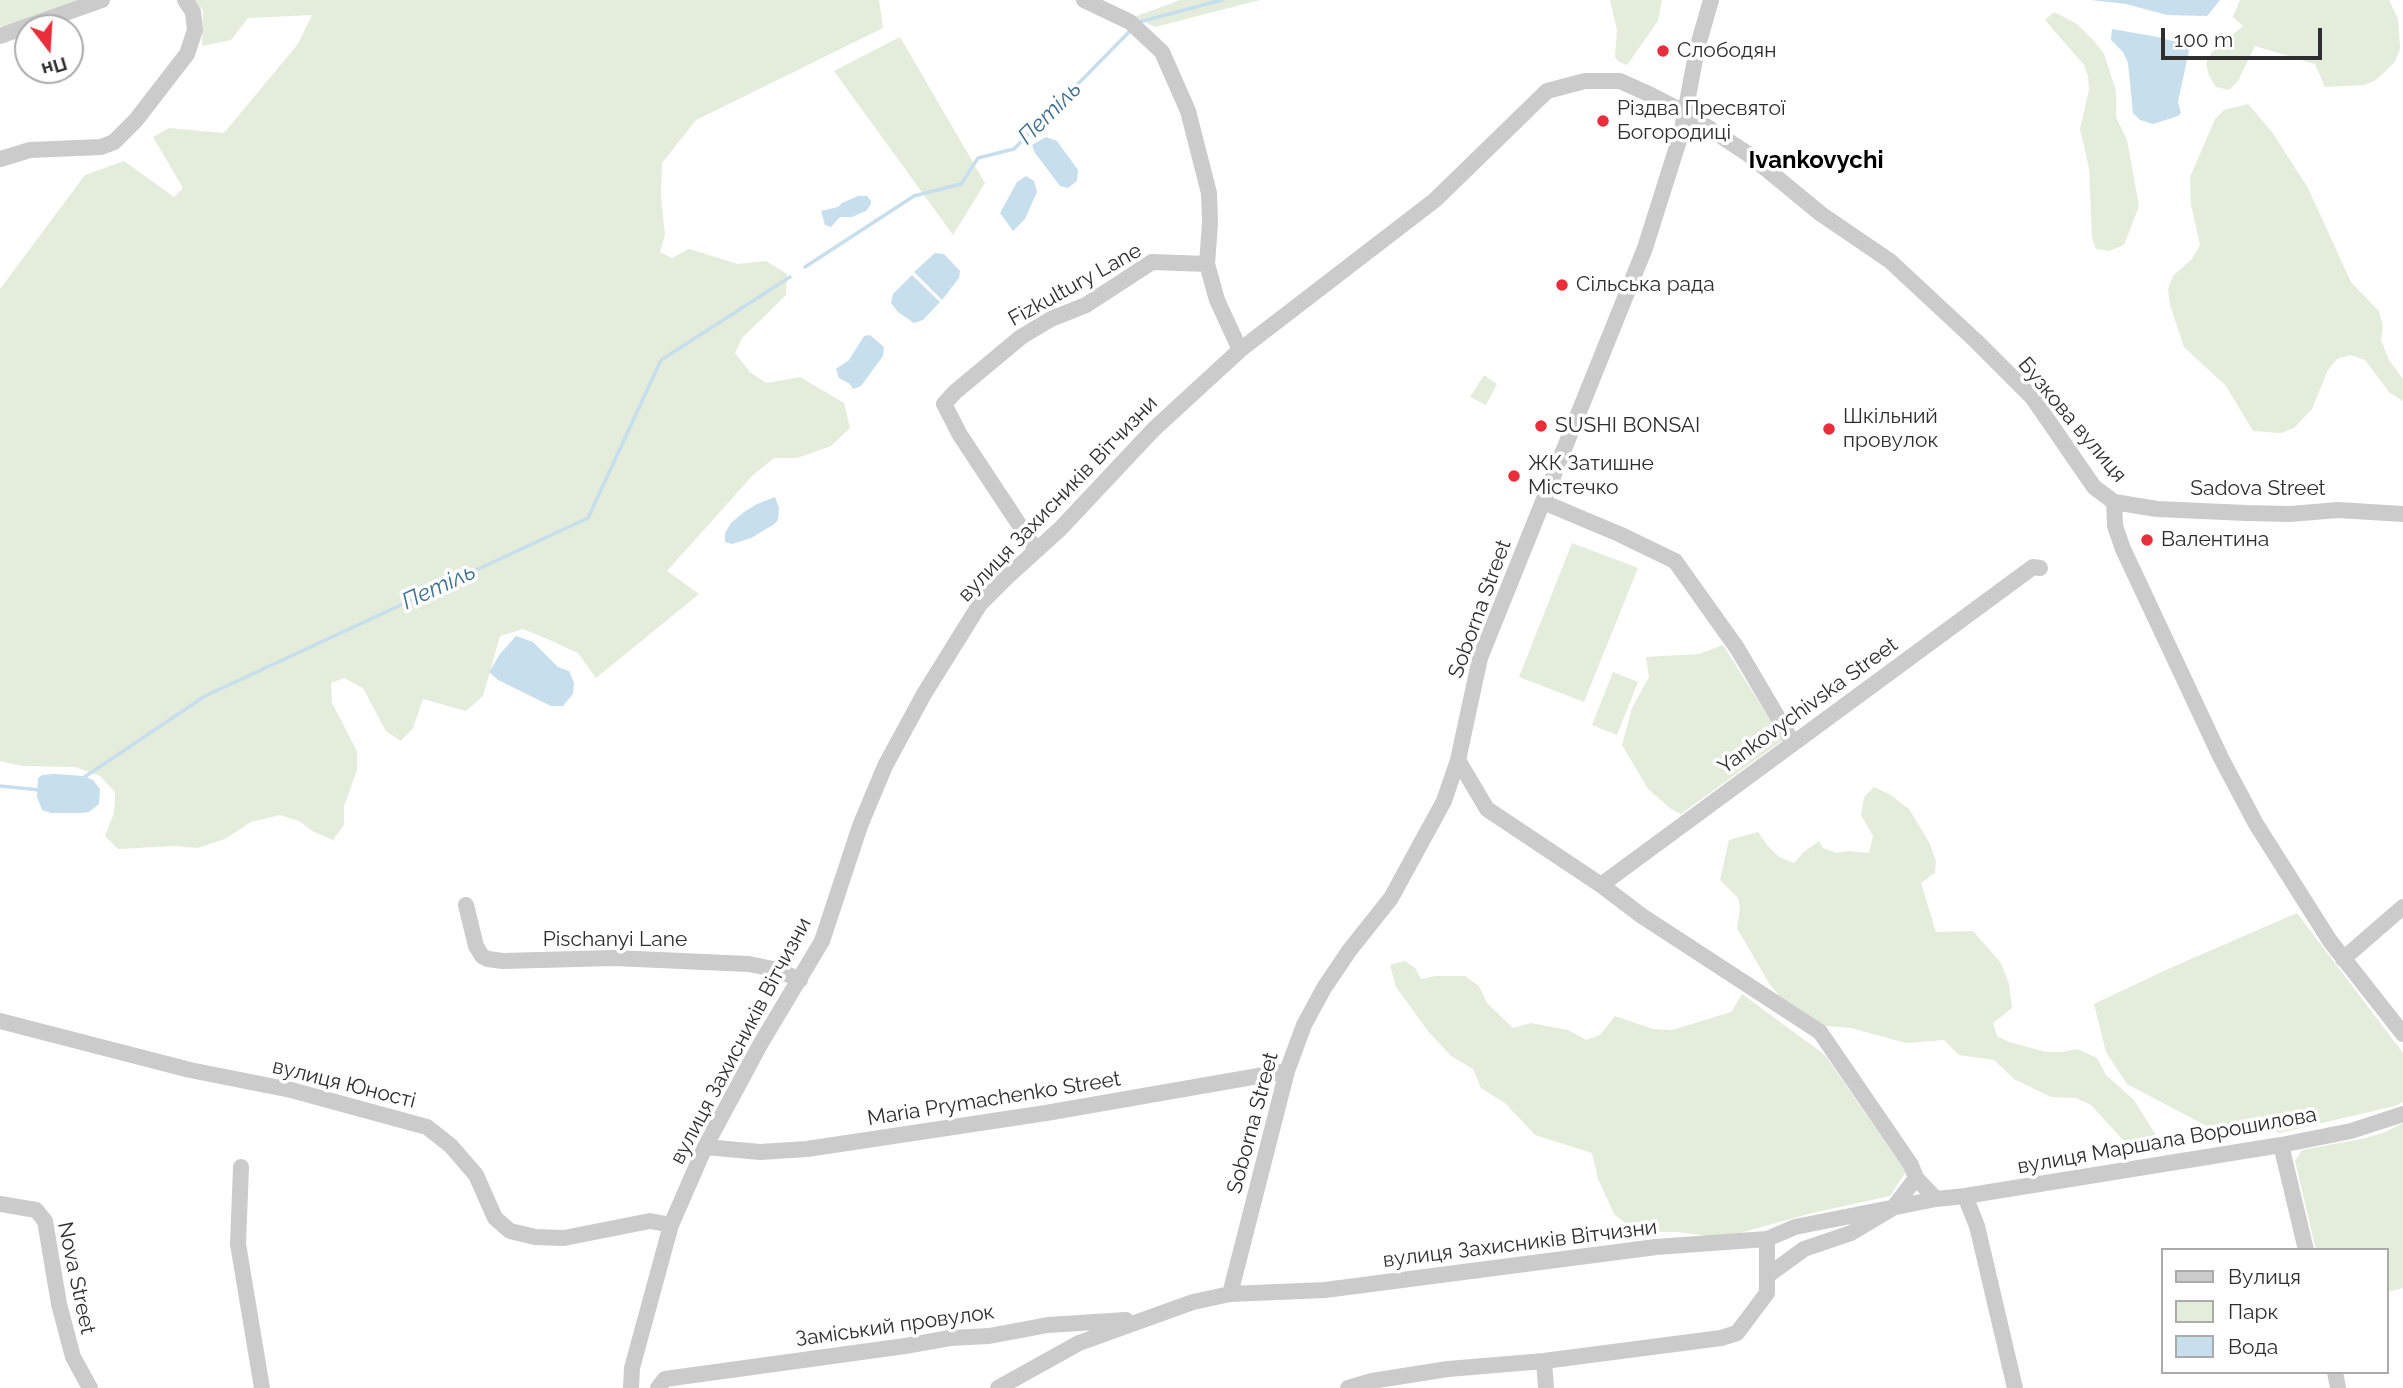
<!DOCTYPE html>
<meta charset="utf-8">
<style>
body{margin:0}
#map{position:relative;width:2403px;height:1388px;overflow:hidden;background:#fff;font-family:Raleway,sans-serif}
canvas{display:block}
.legend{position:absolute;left:2161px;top:1248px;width:228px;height:126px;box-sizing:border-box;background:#fff;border:2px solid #ababab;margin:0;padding:9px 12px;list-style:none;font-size:21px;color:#2e2e2e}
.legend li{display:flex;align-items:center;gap:14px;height:35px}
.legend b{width:35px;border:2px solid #ababab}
.north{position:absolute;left:14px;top:14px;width:70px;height:70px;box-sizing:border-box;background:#fff;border:2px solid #ababab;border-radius:50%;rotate:163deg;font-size:19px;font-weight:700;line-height:28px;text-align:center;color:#2e2e2e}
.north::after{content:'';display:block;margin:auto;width:24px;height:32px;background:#e82d3b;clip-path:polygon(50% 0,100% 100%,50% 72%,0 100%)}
.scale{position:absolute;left:2161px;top:28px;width:161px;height:32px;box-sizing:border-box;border:4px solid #2e2e2e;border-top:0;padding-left:9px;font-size:21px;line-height:24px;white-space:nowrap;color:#2e2e2e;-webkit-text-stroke:5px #fff;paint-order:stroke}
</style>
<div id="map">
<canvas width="2403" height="1388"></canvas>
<ul class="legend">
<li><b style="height:9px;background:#cbcbcb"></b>Вулиця</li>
<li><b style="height:19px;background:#e4ecdb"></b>Парк</li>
<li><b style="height:19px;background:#c7deec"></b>Вода</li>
</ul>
<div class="north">Пн</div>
<div class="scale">100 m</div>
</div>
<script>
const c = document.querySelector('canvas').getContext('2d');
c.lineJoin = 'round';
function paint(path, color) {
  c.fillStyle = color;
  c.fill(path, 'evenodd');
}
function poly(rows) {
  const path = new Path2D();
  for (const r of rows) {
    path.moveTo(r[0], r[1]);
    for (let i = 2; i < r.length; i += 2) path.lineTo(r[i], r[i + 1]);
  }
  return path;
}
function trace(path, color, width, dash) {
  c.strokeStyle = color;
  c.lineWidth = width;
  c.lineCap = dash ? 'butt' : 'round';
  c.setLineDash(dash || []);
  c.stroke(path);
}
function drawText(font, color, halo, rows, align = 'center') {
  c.font = font + ' Raleway,sans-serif';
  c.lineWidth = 7;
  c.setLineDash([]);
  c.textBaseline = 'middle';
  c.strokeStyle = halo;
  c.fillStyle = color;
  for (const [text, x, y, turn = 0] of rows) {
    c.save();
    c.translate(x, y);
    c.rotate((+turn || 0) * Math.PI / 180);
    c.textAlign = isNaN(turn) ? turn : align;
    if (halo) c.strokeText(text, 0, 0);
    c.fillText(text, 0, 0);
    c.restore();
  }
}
const green = poly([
 [0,0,96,0,12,26,0,26],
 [193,0,879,0,883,28,696,120,662,163,661,197,665,235,660,252,672,258,689,249,738,264,766,261,787,274,786,295,742,338,735,353,750,372,766,383,800,377,844,403,850,428,831,446,797,458,774,458,753,475,667,571,699,594,596,678,578,653,552,641,523,629,500,636,483,696,466,711,423,699,413,728,401,741,386,731,363,688,344,678,331,683,332,703,357,751,357,770,344,806,344,825,333,840,314,832,299,821,280,815,251,822,225,839,198,848,174,846,118,849,105,836,114,813,115,792,100,776,75,767,22,766,0,761,0,289,85,175,124,161,174,197,183,188,153,137,169,128,224,133,298,44,312,15,248,18,231,40,202,46,203,10],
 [1180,0,1260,0,1155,27,1134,17],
 [1610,0,1662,0,1658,21,1627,65,1619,62,1615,57,1617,30],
 [2240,0,2389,0,2398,19,2400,48,2395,62,2376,80,2364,85,2325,87,2315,64,2255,46,2238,81,2229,90,2216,87,2209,76,2206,63,2212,52,2243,26,2233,17],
 [2054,12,2077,24,2095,42,2104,54,2116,91,2116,117,2127,140,2139,206,2124,245,2109,251,2096,249,2092,237,2089,168,2080,129,2089,90,2088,76,2084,65,2045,20],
 [900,37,985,183,953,235,834,71],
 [2248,104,2272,132,2308,188,2351,282,2379,311,2383,326,2381,340,2389,360,2403,379,2403,401,2389,392,2365,360,2350,355,2337,359,2328,370,2312,409,2294,428,2281,433,2253,431,2226,386,2184,347,2170,305,2168,289,2173,276,2192,259,2200,245,2191,205,2190,177,2215,119,2224,110],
 [1484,375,1497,384,1486,405,1470,397],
 [1572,543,1638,568,1584,702,1519,677],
 [1723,645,1783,740,1681,814,1671,809,1648,789,1622,745,1632,708,1649,677,1646,657,1699,654],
 [1613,672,1638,682,1617,735,1592,725],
 [1874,787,1889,794,1909,809,1929,842,1936,861,1935,873,1921,883,1936,932,1973,931,2001,963,2009,984,2012,1008,1993,1023,1997,1036,2009,1042,2046,1052,2062,1052,2077,1049,2097,1058,2106,1075,2134,1100,2156,1135,2125,1142,2091,1105,2076,1098,2051,1097,2014,1079,1994,1060,1959,1055,1944,1040,1906,1043,1851,1028,1816,1025,1784,1001,1770,985,1737,928,1740,908,1738,898,1720,880,1729,840,1758,832,1767,845,1779,857,1794,863,1804,852,1819,841,1823,848,1836,853,1848,851,1869,853,1873,836,1861,815,1864,797],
 [2297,913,2403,1053,2403,1102,2395,1106,2279,1133,2272,1129,2216,1131,2127,1084,2106,1052,2094,1004,2168,969],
 [1405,961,1415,968,1421,979,1436,976,1465,976,1479,986,1487,1003,1513,1028,1531,1023,1568,1030,1586,1040,1600,1035,1615,1016,1653,1029,1672,1030,1731,1012,1742,994,1825,1055,1906,1172,1890,1196,1812,1213,1722,1238,1678,1232,1636,1232,1614,1214,1598,1179,1592,1153,1535,1135,1505,1103,1481,1088,1473,1069,1451,1056,1428,1031,1396,987,1390,965],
 [2403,1123,2403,1288,2387,1292,2387,1250,2316,1250,2295,1161,2302,1150,2366,1138,2385,1132]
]);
const water = poly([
 [2091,0,2220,0,2207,16,2167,15,2126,4],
 [2112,29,2158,37,2190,46,2178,102,2181,113,2178,116,2153,124,2140,120,2133,113,2128,63,2123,52,2111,40],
 [1046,137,1057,141,1078,170,1077,181,1068,188,1060,186,1035,153,1032,145],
 [1026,176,1034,181,1037,192,1025,219,1013,231,1000,213,1017,182],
 [858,196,867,196,871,201,871,204,866,211,852,217,840,217,831,227,825,225,821,211,838,207,842,203],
 [935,253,944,254,960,271,959,278,942,300,914,272],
 [912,275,940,302,923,320,914,323,898,312,891,303,893,294],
 [870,335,884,347,883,356,861,386,853,389,850,384,839,378,836,369,849,360,864,336],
 [775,497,779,507,778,520,773,525,751,538,732,544,725,542,725,533,731,523,744,512,757,504],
 [516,636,533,642,558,667,569,671,574,683,573,694,563,706,551,706,498,680,489,672,500,654],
 [54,774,83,776,93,780,100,789,99,804,89,812,80,813,51,813,42,810,37,797,38,778,42,775]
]);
const stream = poly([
 [1139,22,1222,0],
 [805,267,914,196,961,184,978,158,1014,149,1131,30],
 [83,778,205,696,588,518,661,360,790,277],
 [0,786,40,790]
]);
const minor = poly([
 [1084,0,1130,22,1162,52,1188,111,1209,193,1210,223,1207,264,1217,300,1240,350],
 [0,36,102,0],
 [0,159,30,150,101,147,114,142,136,120,187,54,195,30,193,12,185,0],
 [1543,502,1619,534,1675,561,1737,648,1793,743],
 [2114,502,2157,509,2246,513,2290,514,2338,510,2403,514],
 [1036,550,960,435,944,404,955,392,1021,337,1051,319,1086,305,1152,262,1207,264],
 [1458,760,1487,809,1601,885,1642,916,1820,1032,1911,1165,1916,1178,1936,1199],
 [1601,885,2033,567,2040,568],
 [466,905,476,946,482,956,488,959,503,961,614,958,749,964,778,970,800,980],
 [2343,959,2403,907],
 [0,1021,190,1070,291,1090,427,1127,451,1146,476,1175,495,1218,510,1231,535,1237,564,1238,650,1221,671,1225],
 [2281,1145,2306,1250],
 [705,1147,760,1152,807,1149,1046,1113,1287,1071],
 [241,1167,238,1244,262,1388],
 [1965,1196,1977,1226,2015,1388],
 [0,1204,36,1210,45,1221,59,1304,73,1357,90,1388],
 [1767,1276,1804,1249,1851,1233,1893,1208,1916,1178],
 [1230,1294,1287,1071,1304,1025,1324,988,1349,951,1391,898,1444,801,1458,760,1480,658,1645,248,1681,134,1697,49,1711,0],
 [1544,1361,1546,1388],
 [2335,1372,2338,1388],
 [631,1388,632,1368,671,1225,705,1147,761,1043,822,941,860,826,885,766,924,694,980,604,1007,577,1060,529,1154,429,1240,350,1435,200,1547,91,1585,81,1620,81,1651,95,1686,113,1748,154,1821,214,1890,261,1976,341,2032,397,2094,487,2114,502,2115,526,2123,549,2221,758,2256,824,2330,941,2403,1034],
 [658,1388,665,1379,905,1346,950,1338,989,1336,1048,1325,1126,1320],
 [998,1388,1079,1343,1193,1302,1230,1294,1325,1290,1656,1247,1767,1239,1795,1227,1936,1199,1965,1196,2281,1145,2351,1131,2403,1114],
 [1348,1388,1372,1381,1448,1369,1544,1361,1721,1338,1737,1333,1767,1293,1767,1239]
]);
const markers = [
 [1663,51,7,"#e82d3b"],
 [1603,121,7,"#e82d3b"],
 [1562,285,7,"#e82d3b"],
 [1541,426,7,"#e82d3b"],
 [1829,429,7,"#e82d3b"],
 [1514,476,7,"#e82d3b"],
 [2147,540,7,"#e82d3b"]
];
const poiNames = [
 ["Слободян",1677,51],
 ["Різдва Пресвятої",1617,109],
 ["Богородиці",1617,133],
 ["Cільська рада",1576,285],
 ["Шкільний",1843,417],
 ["провулок",1843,441],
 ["SUSHI BONSAI",1555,426],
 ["ЖК Затишне",1528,464],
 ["Містечко",1528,488],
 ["Валентина",2161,540]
];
const streetNames = [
 ["Fizkultury Lane",1075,285,-29],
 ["Бузкова вулиця",2072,420,50],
 ["Sadova Street",2258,489],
 ["вулиця Захисників Вітчизни",1058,499,-46],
 ["Soborna Street",1480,609,-70],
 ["Yankovychivska Street",1808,706,-36],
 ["Pischanyi Lane",615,940],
 ["вулиця Захисників Вітчизни",741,1041,-62],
 ["вулиця Юності",344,1084,14],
 ["Maria Prymachenko Street",994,1099,-9],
 ["Soborna Street",1253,1123,-75],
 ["вулиця Маршала Ворошилова",2167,1141,-10],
 ["вулиця Захисників Вітчизни",1520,1244,-7],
 ["Nova Street",76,1278,78],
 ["Заміський провулок",895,1326,-8]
];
const waterNames = [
 ["Петіль",1050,113,-45],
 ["Петіль",439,587,-25]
];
const quarterNames = [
 ["Ivankovychi",1816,161]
];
paint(green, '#e4ecdb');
paint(water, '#c7deec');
trace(stream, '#c7deec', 3.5);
trace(minor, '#cbcbcb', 16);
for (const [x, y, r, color] of markers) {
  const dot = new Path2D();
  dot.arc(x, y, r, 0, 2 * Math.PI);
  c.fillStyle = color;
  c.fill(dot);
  trace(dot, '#fff', 2.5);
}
drawText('21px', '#2e2e2e', '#fff', poiNames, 'left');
drawText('21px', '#2e2e2e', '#fff', streetNames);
drawText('italic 23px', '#3b7092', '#fff', waterNames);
drawText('bold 24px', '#000', '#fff', quarterNames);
</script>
